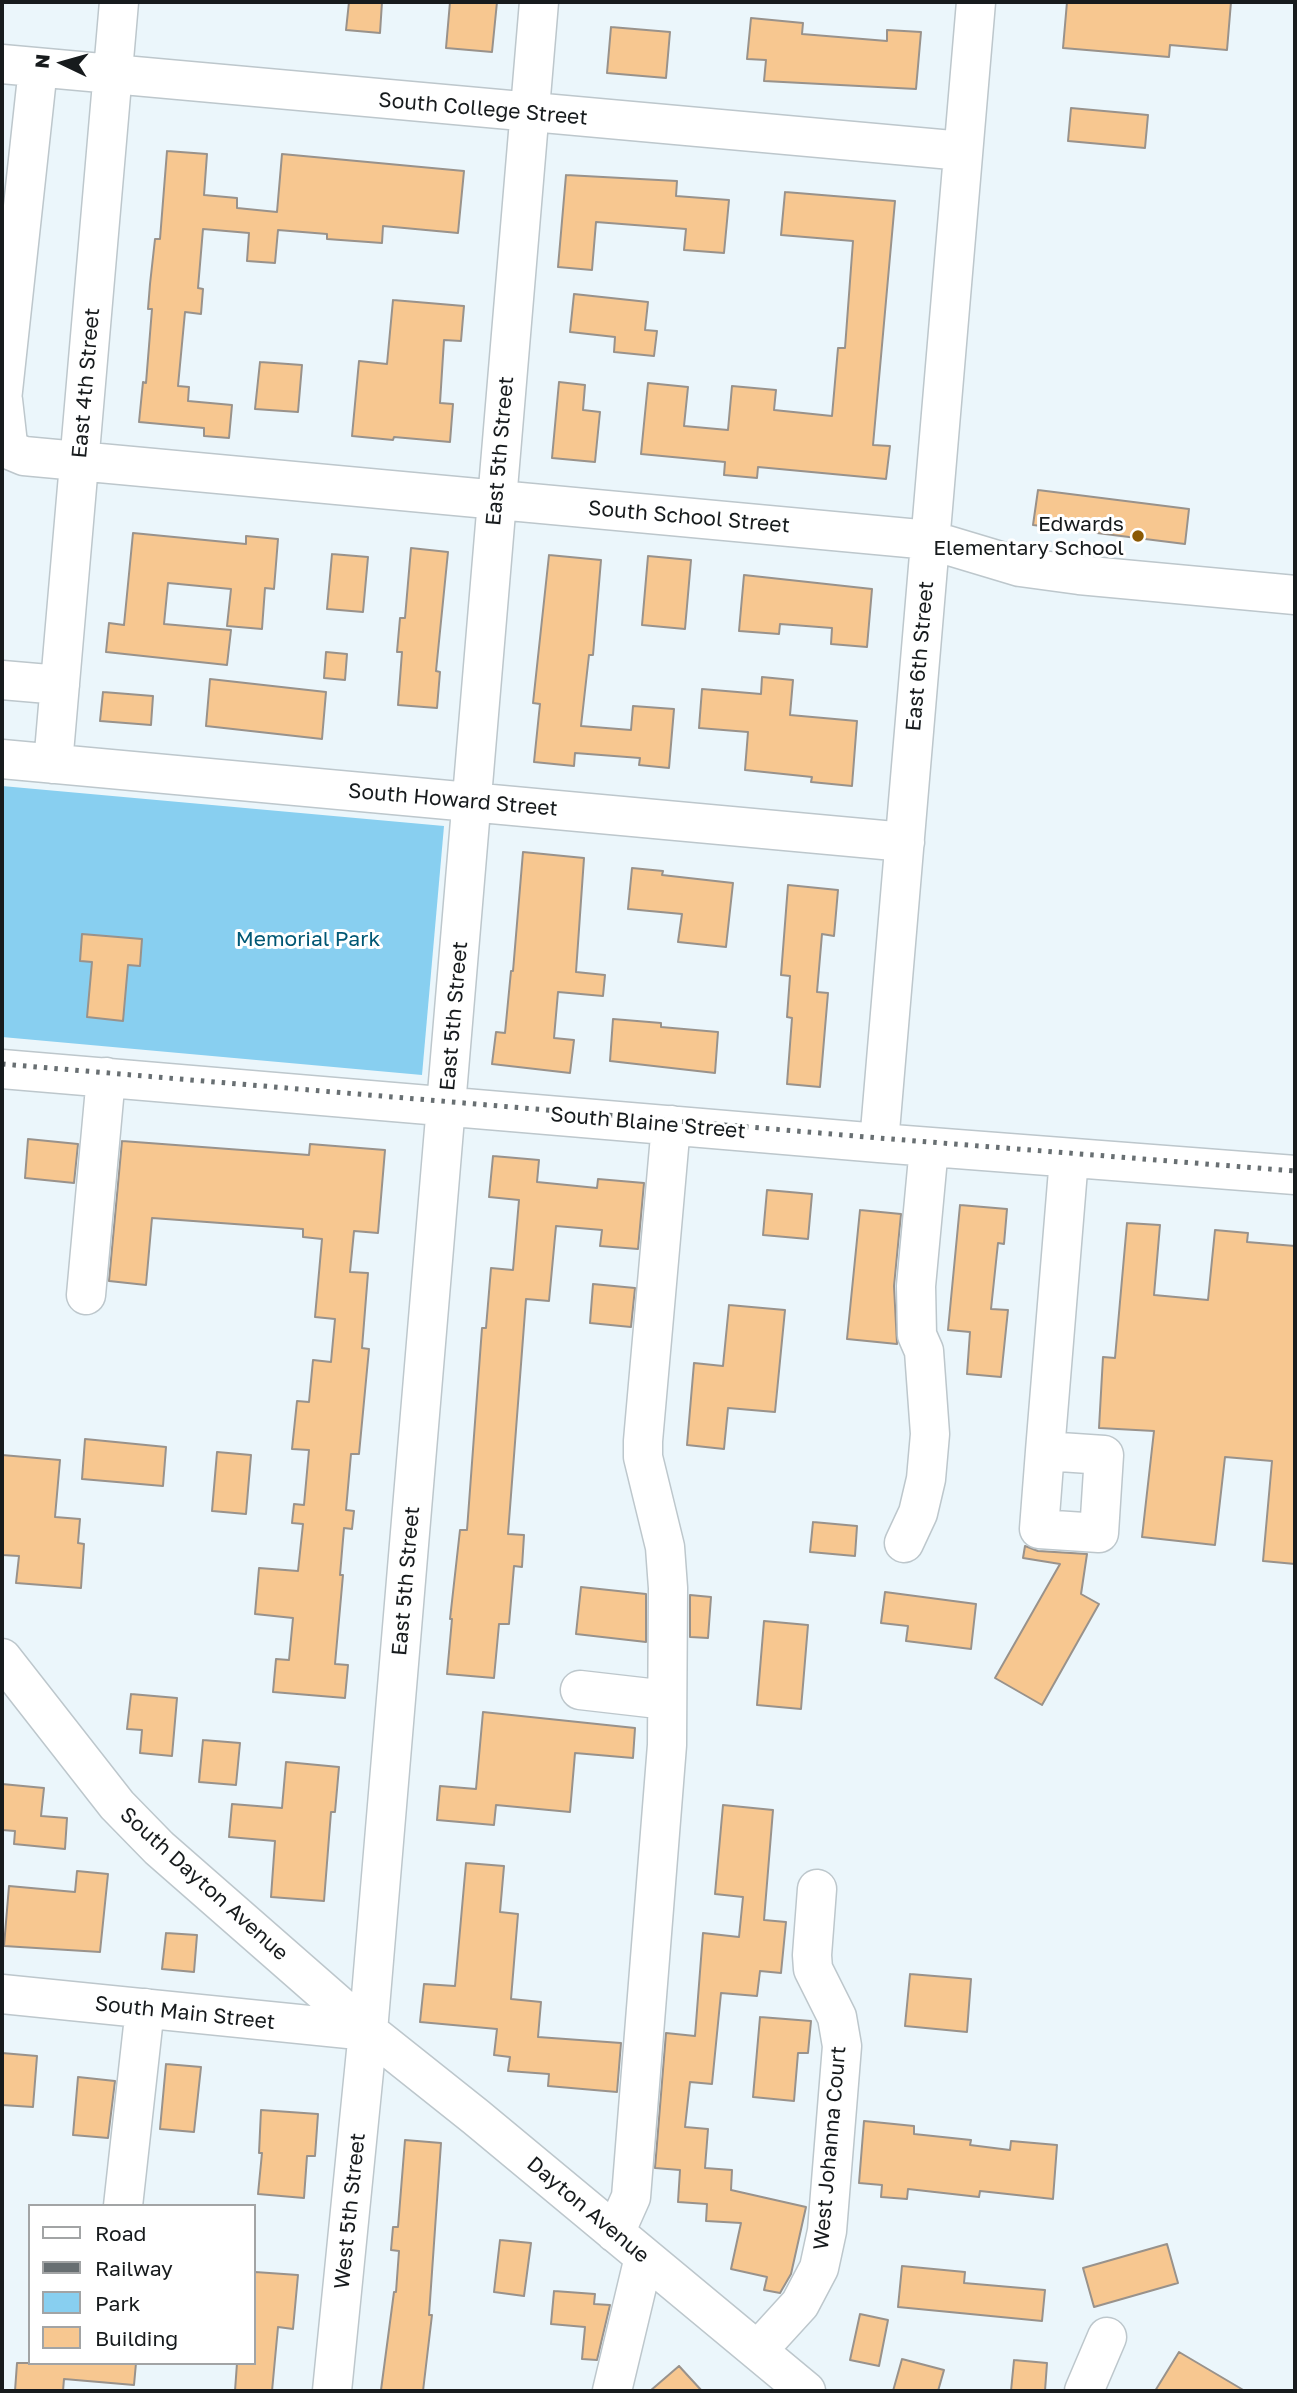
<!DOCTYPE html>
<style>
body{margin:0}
#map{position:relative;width:1297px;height:2393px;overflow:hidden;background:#ebf6fb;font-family:"Golos Text",sans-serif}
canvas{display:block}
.frame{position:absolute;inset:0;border:4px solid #171b1d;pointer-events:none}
.legend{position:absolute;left:28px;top:2204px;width:228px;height:161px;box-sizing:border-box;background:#fff;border:2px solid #a2a4a5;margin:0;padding:9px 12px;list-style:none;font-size:21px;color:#171b1d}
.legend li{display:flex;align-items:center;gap:14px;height:35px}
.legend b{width:35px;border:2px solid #a2a4a5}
.north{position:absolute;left:28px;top:28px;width:70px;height:70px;-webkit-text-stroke:5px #fff;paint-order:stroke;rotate:275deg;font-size:19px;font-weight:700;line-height:28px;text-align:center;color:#171b1d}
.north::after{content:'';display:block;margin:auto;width:24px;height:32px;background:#171b1d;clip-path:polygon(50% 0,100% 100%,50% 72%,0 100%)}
</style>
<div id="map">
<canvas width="1297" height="2393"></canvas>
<div class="frame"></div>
<ul class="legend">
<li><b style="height:9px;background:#fff"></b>Road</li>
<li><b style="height:9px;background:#686f72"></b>Railway</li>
<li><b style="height:19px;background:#88cff0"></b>Park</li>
<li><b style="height:19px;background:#f7c790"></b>Building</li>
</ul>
<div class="north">N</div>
</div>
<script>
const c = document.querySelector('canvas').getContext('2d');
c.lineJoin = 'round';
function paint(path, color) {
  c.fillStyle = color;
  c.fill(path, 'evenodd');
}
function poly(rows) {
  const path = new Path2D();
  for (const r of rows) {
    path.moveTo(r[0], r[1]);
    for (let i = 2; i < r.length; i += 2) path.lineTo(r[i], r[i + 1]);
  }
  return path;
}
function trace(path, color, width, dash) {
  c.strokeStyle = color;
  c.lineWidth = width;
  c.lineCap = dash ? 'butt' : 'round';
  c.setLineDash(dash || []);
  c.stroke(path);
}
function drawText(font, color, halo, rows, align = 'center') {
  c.font = font + ' "Golos Text",sans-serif';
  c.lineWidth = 6;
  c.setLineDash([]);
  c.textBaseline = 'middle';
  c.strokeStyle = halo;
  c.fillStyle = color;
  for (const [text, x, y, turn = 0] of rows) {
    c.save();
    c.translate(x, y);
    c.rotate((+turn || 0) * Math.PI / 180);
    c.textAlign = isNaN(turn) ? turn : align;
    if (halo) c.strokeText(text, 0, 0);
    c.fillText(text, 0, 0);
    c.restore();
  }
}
const green = poly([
 [2,786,444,826,422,1075,2,1037]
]);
const building = poly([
 [349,2,382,2,380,33,346,30,349,2],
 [450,2,497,2,492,52,446,48,450,2],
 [1067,2,1231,2,1227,50,1170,45,1169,57,1063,48,1067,2],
 [751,18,803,23,802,34,887,41,887,30,921,32,916,89,764,81,766,60,747,59,751,18],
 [611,27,670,32,666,78,607,73,611,27],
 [1071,108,1148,115,1145,148,1068,141,1071,108],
 [167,151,207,154,204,195,237,198,237,208,277,212,282,154,464,171,458,233,383,226,382,243,327,239,327,234,278,230,275,263,247,261,249,233,203,229,198,288,203,289,201,314,185,312,178,386,189,387,188,401,232,405,229,438,204,436,204,428,139,422,143,382,146,383,152,309,148,309,150,284,155,239,160,239,167,151],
 [566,175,677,181,676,196,729,200,724,253,684,250,686,229,596,222,592,270,558,267,566,175],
 [785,192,895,201,873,445,890,446,886,479,758,467,757,478,724,475,725,462,641,454,648,383,688,387,684,426,728,430,732,386,776,390,774,410,832,416,838,348,845,348,853,241,781,235,785,192],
 [574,294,648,302,645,330,657,331,654,356,614,352,615,337,570,332,574,294],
 [393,300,464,306,461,341,444,340,440,403,453,404,450,442,394,437,393,440,352,436,359,361,387,364,393,300],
 [260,362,302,365,298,412,255,409,260,362],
 [559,382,585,385,583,410,600,412,595,462,552,458,559,382],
 [1038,490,1189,509,1185,544,1033,525,1038,490],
 [133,533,246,544,246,536,278,539,274,589,265,588,262,629,227,626,231,589,168,583,164,624,231,630,227,665,106,652,109,623,124,625,133,533],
 [411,548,448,552,436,671,440,672,437,708,398,705,402,652,397,652,400,618,405,618,411,548],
 [332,554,368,557,363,612,327,609,332,554],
 [549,555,601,560,593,655,589,655,581,726,631,730,633,706,674,709,669,768,639,765,640,758,575,753,574,766,534,762,540,704,533,703,549,555],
 [648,556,691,560,685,629,642,625,648,556],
 [744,575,872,589,867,647,831,644,832,628,780,624,779,634,739,631,744,575],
 [326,652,347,654,345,680,324,678,326,652],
 [762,677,793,680,790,715,857,721,852,786,811,782,812,777,745,770,748,732,699,728,702,689,761,694,762,677],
 [210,679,326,692,322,739,206,726,210,679],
 [103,692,153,696,151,725,100,721,103,692],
 [523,852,584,858,576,972,605,975,603,996,558,992,554,1038,574,1040,570,1073,492,1064,496,1032,505,1033,511,971,513,971,523,852],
 [632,868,663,871,662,875,733,883,726,947,678,942,682,914,628,909,632,868],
 [788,885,838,890,834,936,822,934,817,992,828,993,820,1087,787,1084,792,1018,787,1017,790,976,781,975,788,885],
 [82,934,142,939,140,966,128,965,123,1021,87,1017,92,962,80,961,82,934],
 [613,1019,661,1023,661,1027,718,1032,715,1073,610,1061,613,1019],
 [28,1139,78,1144,74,1183,25,1178,28,1139],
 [122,1141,309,1155,310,1144,385,1150,378,1233,354,1231,350,1272,368,1273,362,1348,369,1349,359,1454,351,1454,346,1510,354,1511,352,1529,344,1528,340,1575,343,1575,335,1664,348,1665,345,1698,273,1692,276,1659,289,1660,293,1618,255,1614,259,1568,298,1571,303,1524,292,1523,294,1504,304,1505,309,1450,292,1449,297,1401,309,1402,313,1360,331,1362,335,1319,315,1317,322,1239,303,1237,303,1229,152,1218,146,1285,109,1281,122,1141],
 [493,1156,539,1160,537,1182,597,1188,598,1179,644,1183,638,1249,600,1246,602,1230,556,1226,549,1301,526,1299,508,1534,524,1535,522,1567,514,1566,509,1624,499,1624,494,1678,447,1674,452,1619,450,1619,460,1530,467,1530,482,1328,486,1328,491,1268,513,1270,519,1200,489,1197,493,1156],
 [767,1190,812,1194,808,1239,763,1235,767,1190],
 [960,1205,1007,1209,1004,1244,998,1243,991,1309,1008,1310,1001,1377,967,1374,970,1332,948,1330,960,1205],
 [860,1210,901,1214,894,1286,897,1344,847,1339,860,1210],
 [1127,1223,1160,1225,1154,1295,1208,1300,1215,1230,1248,1233,1247,1242,1295,1246,1295,1564,1263,1561,1272,1461,1225,1457,1215,1545,1142,1537,1154,1431,1099,1428,1103,1357,1115,1358,1127,1223],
 [593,1284,635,1288,631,1327,590,1323,593,1284],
 [729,1305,785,1310,775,1412,728,1408,724,1449,687,1445,694,1363,723,1366,729,1305],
 [85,1439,166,1447,163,1486,82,1479,85,1439],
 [217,1452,251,1455,246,1514,212,1511,217,1452],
 [2,1455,60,1460,55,1517,80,1519,78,1543,84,1544,81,1588,16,1583,19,1556,2,1555,2,1455],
 [813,1522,857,1526,855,1556,810,1552,813,1522],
 [1025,1546,1038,1551,1087,1554,1081,1594,1099,1604,1042,1705,995,1678,1060,1564,1023,1558,1025,1546],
 [581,1587,646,1594,646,1642,576,1634,581,1587],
 [885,1592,976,1604,971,1649,906,1641,908,1626,881,1623,885,1592],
 [690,1595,711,1597,708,1638,690,1637,690,1595],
 [764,1621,808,1625,801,1709,757,1705,764,1621],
 [131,1694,177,1698,172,1756,140,1753,142,1730,127,1729,131,1694],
 [483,1712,635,1728,633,1758,575,1753,570,1812,496,1805,494,1825,437,1820,440,1786,476,1789,483,1712],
 [203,1740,240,1743,236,1785,199,1782,203,1740],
 [286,1762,339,1767,335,1812,331,1812,324,1901,271,1897,275,1841,229,1837,232,1804,282,1808,286,1762],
 [2,1784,44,1788,41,1816,67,1818,65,1849,14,1844,15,1831,2,1830,2,1784],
 [723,1805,773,1810,764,1920,786,1922,781,1973,760,1971,757,1996,721,1993,712,2084,690,2082,685,2127,708,2129,705,2168,732,2170,731,2190,806,2207,791,2274,780,2293,764,2290,767,2277,731,2269,741,2223,706,2221,707,2204,678,2202,680,2170,655,2168,666,2033,695,2036,703,1933,739,1937,743,1897,715,1894,723,1805],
 [466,1863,504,1866,500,1912,518,1914,511,1999,541,2002,538,2037,621,2043,617,2092,548,2086,549,2074,508,2071,510,2057,494,2055,497,2029,420,2022,424,1984,455,1986,466,1863],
 [77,1871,108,1874,100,1952,4,1946,9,1886,75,1892,77,1871],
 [166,1933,197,1935,194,1972,162,1969,166,1933],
 [910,1974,971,1979,967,2032,905,2026,910,1974],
 [760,2017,811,2021,808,2053,798,2053,794,2101,753,2097,760,2017],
 [2,2053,37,2056,33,2107,2,2105,2,2053],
 [166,2064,201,2067,194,2132,160,2129,166,2064],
 [78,2077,115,2081,108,2138,73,2135,78,2077],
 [261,2110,318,2114,315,2156,307,2156,304,2198,258,2194,262,2153,259,2153,261,2110],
 [864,2121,914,2126,914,2134,971,2140,970,2145,1010,2150,1011,2141,1057,2145,1053,2199,980,2191,979,2197,908,2189,907,2199,881,2197,882,2185,859,2183,864,2121],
 [405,2140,441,2143,429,2315,432,2315,423,2391,381,2390,394,2292,396,2292,399,2251,391,2250,393,2227,398,2227,405,2140],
 [500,2240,531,2243,524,2296,494,2292,500,2240],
 [1167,2244,1178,2283,1094,2307,1083,2268,1167,2244],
 [902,2266,965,2272,964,2283,1045,2290,1042,2321,898,2307,902,2266],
 [255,2272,298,2275,293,2329,278,2327,272,2391,235,2391,237,2363,254,2363,255,2272],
 [554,2291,595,2294,594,2304,610,2305,597,2360,582,2359,585,2327,551,2324,554,2291],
 [860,2314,888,2320,879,2366,850,2360,860,2314],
 [1179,2352,1245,2391,1155,2391,1179,2352],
 [902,2359,944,2370,938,2391,893,2391,902,2359],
 [1014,2360,1047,2363,1045,2391,1011,2391,1014,2360],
 [17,2363,136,2363,134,2385,64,2379,63,2391,15,2391,17,2363],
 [679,2366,702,2391,650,2391,679,2366]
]);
const minor = poly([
 [2,64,963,151],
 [2,400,38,68],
 [3,400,8,444,12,451,24,456,930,540,1020,567,1079,575,1295,595],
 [2,680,60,685],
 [2,759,905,842],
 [53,764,119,2],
 [2,1069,879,1143,1295,1175],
 [879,1143,976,2],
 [86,1295,106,1077],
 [1045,1451,1069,1158],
 [1045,1451,1104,1455,1099,1533,1039,1529,1045,1451],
 [904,1543,918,1513,926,1479,930,1434,924,1351,917,1335,916,1286,929,1147],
 [2,1658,117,1805,159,1848,368,2031,476,2117,806,2391],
 [580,1690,667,1700],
 [2,1994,368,2031],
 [123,2206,145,2008],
 [615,2233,631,2197,667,1745,668,1588,665,1547,643,1457,643,1441,671,1125],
 [758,2350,800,2304,819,2268,827,2231,842,2046,837,2017,813,1969,812,1955,817,1889],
 [332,2391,368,2031,539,2],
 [612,2391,644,2257],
 [1084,2391,1107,2337]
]);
const rail = poly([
 [2,1064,879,1138,1295,1171]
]);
const markers = [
 [1138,536,7,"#8b5904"]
];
const streetNames = [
 ["South College Street",483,109,5],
 ["East 4th Street",86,383,-85],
 ["East 5th Street",500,451,-85],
 ["South School Street",689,517,5],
 ["East 6th Street",920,656,-85],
 ["South Howard Street",453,800,5],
 ["East 5th Street",454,1016,-85],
 ["South Blaine Street",648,1123,5],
 ["East 5th Street",406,1581,-85],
 ["South Dayton Avenue",204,1884,42],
 ["South Main Street",185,2013,6],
 ["West Johanna Court",830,2148,-85],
 ["Dayton Avenue",588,2210,40],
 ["West 5th Street",350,2211,-84]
];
const poiNames = [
 ["Edwards",1124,524],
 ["Elementary School",1124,548]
];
const parkNames = [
 ["Memorial Park",308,939]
];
paint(green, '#88cff0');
paint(building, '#f7c790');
trace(building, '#99928b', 2);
trace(minor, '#bdc7cc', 41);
trace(minor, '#fff', 38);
trace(rail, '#686f72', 5, [3.5, 7]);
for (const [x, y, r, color] of markers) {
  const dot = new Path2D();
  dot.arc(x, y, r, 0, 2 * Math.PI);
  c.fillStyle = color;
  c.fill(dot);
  trace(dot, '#fff', 2.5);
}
drawText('21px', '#171b1d', '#fff', streetNames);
drawText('21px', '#171b1d', '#fff', poiNames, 'right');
drawText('21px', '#005774', '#fff', parkNames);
</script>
